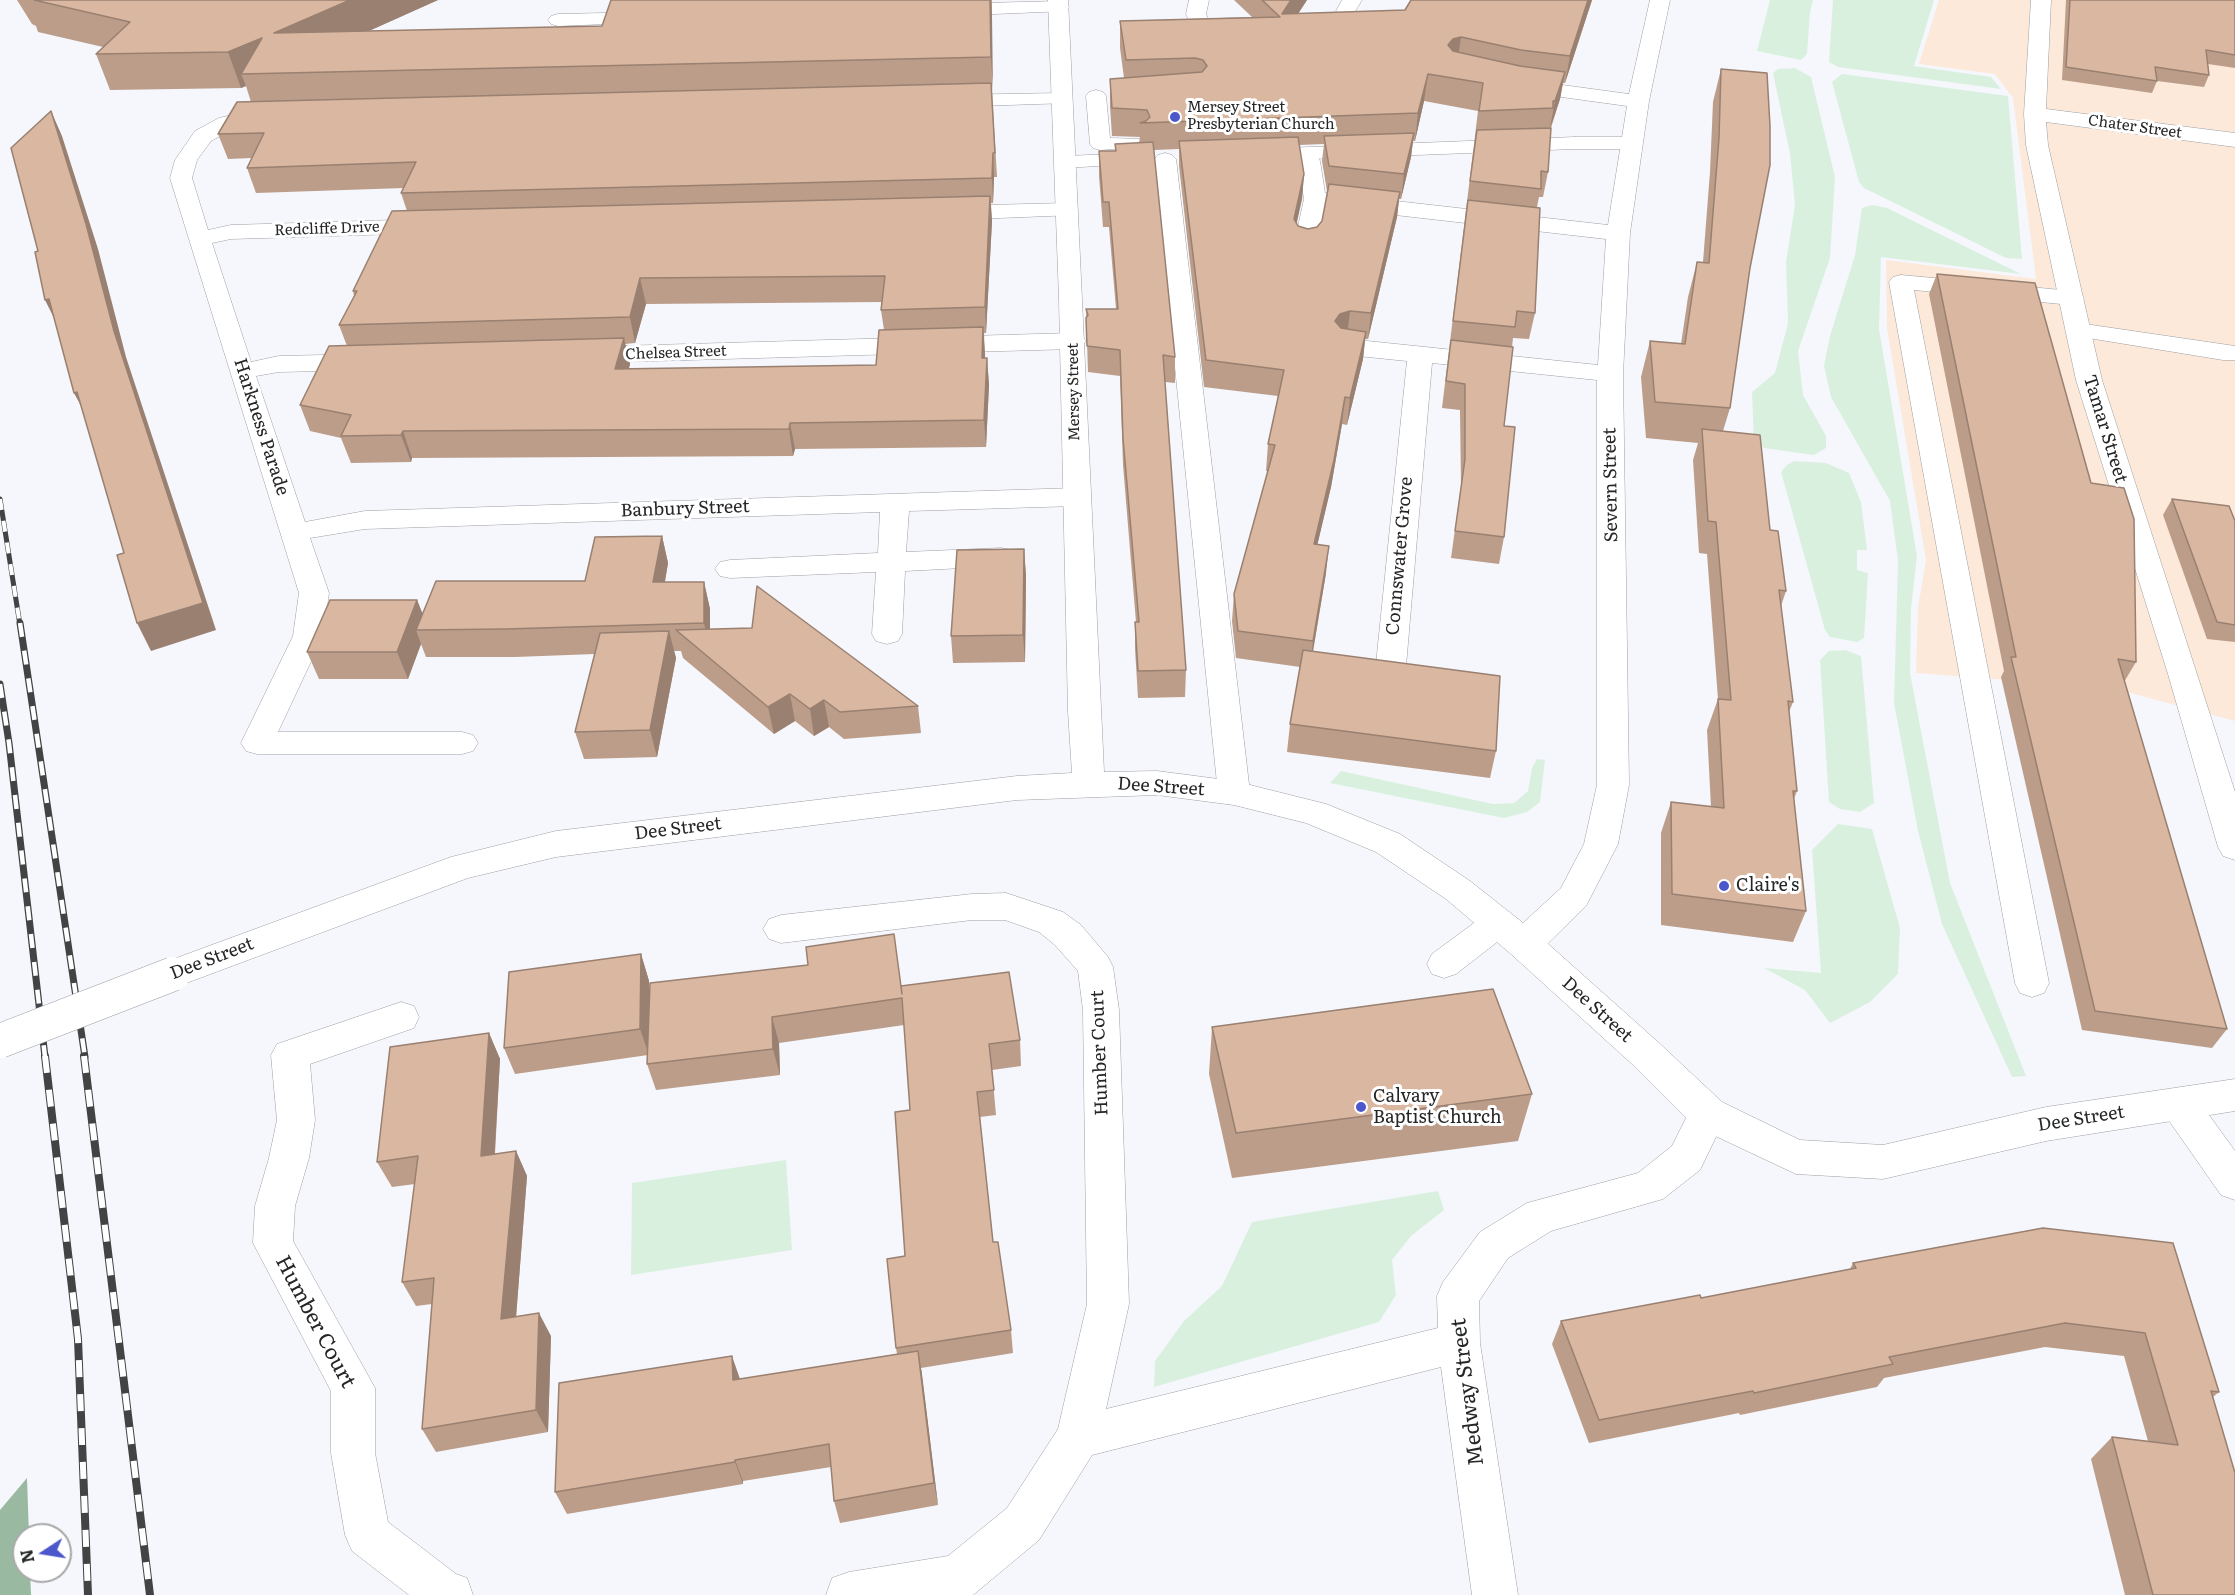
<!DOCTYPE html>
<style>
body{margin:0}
#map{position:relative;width:2235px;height:1595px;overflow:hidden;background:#f5f7fc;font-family:Literata,serif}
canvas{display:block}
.north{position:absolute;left:12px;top:1523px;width:60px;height:60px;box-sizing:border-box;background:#fff;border:2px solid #a8a8a9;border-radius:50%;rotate:258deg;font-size:16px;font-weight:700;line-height:24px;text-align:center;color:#252627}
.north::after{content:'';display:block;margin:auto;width:21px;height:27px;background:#4c57cc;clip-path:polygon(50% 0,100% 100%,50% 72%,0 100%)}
</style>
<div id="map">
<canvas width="2235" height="1595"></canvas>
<div class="north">N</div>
</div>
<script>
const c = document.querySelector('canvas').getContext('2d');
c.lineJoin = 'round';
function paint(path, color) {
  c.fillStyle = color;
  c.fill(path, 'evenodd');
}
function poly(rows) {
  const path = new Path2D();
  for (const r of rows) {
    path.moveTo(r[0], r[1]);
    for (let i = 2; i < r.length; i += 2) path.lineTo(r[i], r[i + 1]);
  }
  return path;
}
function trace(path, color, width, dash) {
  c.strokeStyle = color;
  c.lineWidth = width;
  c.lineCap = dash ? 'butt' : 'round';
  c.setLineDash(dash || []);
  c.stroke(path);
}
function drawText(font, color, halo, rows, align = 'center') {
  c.font = font + ' Literata,serif';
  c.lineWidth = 6;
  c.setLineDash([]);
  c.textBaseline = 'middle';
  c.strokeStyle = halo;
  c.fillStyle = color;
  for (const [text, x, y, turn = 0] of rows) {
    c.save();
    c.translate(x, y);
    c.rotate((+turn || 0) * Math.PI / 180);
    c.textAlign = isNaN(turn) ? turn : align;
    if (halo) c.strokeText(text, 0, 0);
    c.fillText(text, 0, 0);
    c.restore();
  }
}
const industrial = poly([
 [1939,0,2235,0,2235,721,2127,692,2007,680,1916,673,1918,608,1926,560,1887,328,1886,260,2036,279,2013,98,1995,74,1919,64]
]);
const green = poly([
 [1770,0,1813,0,1810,12,1807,54,1801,60,1757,51],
 [1833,0,1934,0,1914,66,1991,77,2001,89,1838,67,1829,62],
 [1795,68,1811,77,1835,177,1830,258,1798,351,1803,395,1826,436,1826,448,1814,455,1764,448,1754,441,1752,392,1775,373,1788,323,1786,262,1795,205,1790,154,1773,73,1778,69],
 [1842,74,2008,96,2022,259,2006,258,1864,188,1859,182,1832,82],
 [1872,205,1887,208,2021,274,1881,257,1879,329,1917,556,1911,608,1910,673,1950,883,2026,1076,2012,1077,1942,924,1918,831,1894,703,1898,561,1890,501,1831,397,1824,366,1830,336,1855,255,1862,208],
 [1794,461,1826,463,1849,473,1861,502,1867,550,1857,550,1857,570,1868,573,1864,638,1857,642,1830,637,1825,630,1781,472,1787,465],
 [1845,650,1861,656,1874,803,1860,812,1840,809,1829,802,1820,660,1829,651],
 [1537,759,1545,760,1540,802,1527,812,1504,818,1330,783,1341,771,1493,804,1514,803,1528,791,1532,768],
 [1838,824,1872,829,1900,928,1898,974,1870,1002,1830,1023,1805,990,1764,968,1821,973,1812,850],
 [786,1160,792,1250,631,1275,632,1183],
 [1438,1191,1444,1210,1411,1236,1392,1260,1396,1295,1379,1322,1154,1387,1155,1361,1184,1321,1222,1286,1252,1222]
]);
const forest = poly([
 [27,1478,29,1535,24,1535,24,1571,30,1571,31,1595,0,1595,0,1510]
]);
const service = poly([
 [1096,90,1103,92,1106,96,1110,138,1145,139,1148,143,1145,147,1100,150,1093,148,1090,144,1086,96,1089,92,1096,90],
 [1575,137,1632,137,1639,139,1642,143,1639,147,1632,149,1575,149,1258,161,1251,159,1248,155,1251,151,1258,149,1575,137],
 [1142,153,1149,155,1153,159,1149,163,1064,168,1057,166,1053,162,1057,158,1064,156,1142,153],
 [1165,153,1172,155,1176,159,1250,793,1245,801,1234,804,1223,801,1218,793,1154,159,1158,155,1165,153],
 [1901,275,2072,291,2080,293,2084,298,2080,303,2072,305,1914,290,2049,983,2044,993,2032,997,2020,993,2015,983,1889,282,1893,277,1901,275],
 [2078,323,2235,346,2235,360,2223,360,2070,335,2066,330,2070,325,2078,323],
 [1498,910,1510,914,1515,923,1510,932,1456,974,1444,978,1432,974,1427,964,1432,954,1486,914,1498,910]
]);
const minor = poly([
 [1189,0,1209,0,1206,14,1217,38,1214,42,1200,42,1197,38,1186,14,1189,0],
 [1342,0,1362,0,1353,15,1346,17,1339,15,1336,11,1342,0],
 [1650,0,1670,0,1649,101,1630,233,1623,374,1629,785,1618,844,1586,906,1537,954,1524,958,1511,954,1506,944,1511,934,1561,888,1584,844,1597,785,1597,380,1432,363,1406,666,1433,671,1437,679,1433,687,1422,690,1379,681,1375,674,1407,361,1348,355,1339,352,1335,347,1339,342,1348,339,1598,365,1606,239,1325,207,1318,245,1314,250,1306,252,1298,250,1294,245,1304,199,1298,161,1301,156,1309,154,1317,156,1320,161,1325,193,1608,225,1627,106,1518,91,1511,89,1508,85,1511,81,1518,79,1629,94,1650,0],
 [2031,0,2051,0,2046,109,2235,133,2235,147,2046,122,2048,145,2102,380,2235,792,2235,860,2223,856,2218,847,2168,674,2076,380,2026,145,2024,114,2031,0],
 [1059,1,1066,3,1069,7,1066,11,947,16,940,14,937,10,940,6,947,4,1059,1],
 [649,12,656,14,659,18,656,22,558,26,551,24,548,20,551,16,558,14,649,12],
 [1061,93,1068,95,1072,99,1068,103,949,107,942,105,938,101,942,97,949,95,1061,93],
 [268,111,276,112,279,117,276,122,235,128,211,141,197,160,192,178,208,230,231,225,429,219,437,221,441,226,437,231,429,233,231,239,212,243,251,362,279,356,367,354,376,357,380,362,376,367,367,370,279,372,256,376,305,522,365,511,1076,488,1086,491,1090,497,1086,503,1076,506,909,511,906,552,1001,548,1011,550,1015,557,1011,564,1001,566,905,571,902,634,898,641,887,644,876,641,872,634,876,572,730,578,720,576,715,569,720,562,730,560,878,553,880,512,365,529,310,538,329,593,323,636,278,732,462,732,473,735,478,743,473,751,462,754,257,754,246,751,241,743,293,636,299,593,170,178,175,160,195,131,219,118,245,112,268,111],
 [1067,203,1075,205,1078,210,1075,215,948,220,940,218,937,213,940,208,948,206,1067,203],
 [1073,333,1082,336,1086,341,1082,346,1073,349,583,363,574,360,570,355,574,350,583,347,1073,333],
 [1006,893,1063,912,1081,925,1108,957,1113,967,1119,1010,1129,1304,1106,1409,1438,1328,1437,1296,1443,1282,1480,1232,1527,1203,1638,1173,1672,1146,1694,1102,1708,1098,1722,1102,1727,1114,1700,1170,1663,1199,1551,1231,1508,1258,1479,1301,1480,1343,1518,1595,1472,1595,1441,1367,1092,1455,1039,1540,973,1595,826,1595,832,1578,849,1572,948,1556,1007,1508,1058,1429,1087,1304,1083,1010,1078,971,1055,945,1039,932,1005,920,972,920,781,943,769,939,763,929,769,919,781,915,972,894,1006,893],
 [401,1002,414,1006,419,1017,414,1028,310,1064,315,1120,309,1158,295,1206,293,1241,375,1388,375,1453,388,1522,456,1574,467,1578,473,1595,409,1595,352,1551,345,1535,331,1453,331,1391,253,1243,255,1206,269,1158,277,1120,271,1055,277,1044,401,1002],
 [2179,1088,2193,1093,2235,1151,2235,1200,2221,1195,2165,1115,2160,1104,2165,1093,2179,1088]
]);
const tertiary = poly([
 [1048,0,1068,0,1104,772,1157,771,1234,781,1326,804,1400,834,1470,881,1537,934,1658,1042,1722,1102,1800,1140,1883,1145,2046,1107,2235,1079,2235,1111,2046,1141,1883,1179,1796,1174,1694,1126,1632,1064,1511,954,1446,899,1376,852,1306,823,1234,805,1157,795,1017,800,556,857,468,878,173,988,160,984,155,974,160,964,451,857,556,831,1017,776,1072,773,1068,711,1059,299,1048,0]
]);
const railFar2 = poly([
 [0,499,20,625]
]);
const railFar1 = poly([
 [20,623,85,1057],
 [0,684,9,743,45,1057]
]);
const rail = poly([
 [45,1056,78,1339,88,1595],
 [84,1056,150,1595]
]);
const tertiaryBridge = poly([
 [0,1041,173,974]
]);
const wall = poly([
 [17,0,438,0,369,31,602,26,611,0,992,0,992,92,997,177,994,177,993,203,991,203,992,221,986,333,984,333,985,358,987,358,989,385,986,447,795,449,793,456,412,458,411,462,351,463,341,438,310,431,300,405,347,346,339,325,354,296,353,291,407,211,401,193,404,188,256,193,247,168,252,158,228,159,218,134,251,102,246,86,241,88,110,90,96,54,103,47,38,32,36,26,32,24],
 [882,302,881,310,884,330,876,365,629,369,630,364,625,344,635,343,646,304],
 [1234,0,1307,0,1298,14,1405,10,1592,0,1565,83,1563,83,1560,99,1551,128,1548,172,1543,197,1539,197,1537,207,1535,313,1529,339,1513,338,1512,347,1504,426,1504,537,1499,564,1451,558,1461,486,1460,410,1442,408,1478,111,1424,101,1415,141,1413,141,1411,157,1401,199,1399,199,1397,217,1368,339,1365,339,1363,359,1347,425,1342,424,1331,487,1317,545,1326,573,1313,652,1496,751,1490,778,1287,752,1290,724,1300,667,1236,658,1232,621,1234,594,1268,471,1266,471,1268,444,1278,396,1204,387,1179,166,1179,149,1154,150,1175,357,1175,383,1165,382,1186,670,1185,697,1138,698,1135,649,1135,622,1136,622,1123,465,1120,376,1088,372,1086,309,1116,309,1109,227,1103,227,1099,176,1099,151,1115,151,1115,144,1139,143,1140,137,1112,136,1110,106,1110,79,1124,78,1120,48,1120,21,1252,17],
 [1324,144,1322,161,1327,191,1328,191,1322,221,1317,227,1308,229,1298,226,1296,223,1302,199,1304,174,1299,145],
 [2066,0,2235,0,2235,68,2208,64,2209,75,2204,87,2157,81,2152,93,2062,80],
 [1721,69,1750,268,1730,408,1723,431,1770,530,1786,591,1781,606,1793,702,1789,712,1797,791,1794,799,1806,911,1793,942,1661,925,1661,833,1671,802,1711,807,1707,730,1718,699,1707,554,1699,553,1693,460,1698,443,1646,438,1641,377,1650,341,1681,344,1688,297,1697,262,1703,262,1710,172,1713,102],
 [1937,274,2136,662,2124,682,2227,1029,2212,1048,2082,1030,2001,677,2004,671,1929,294],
 [2172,499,2235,521,2235,642,2207,639,2163,515],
 [662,536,668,563,665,582,704,582,710,609,710,629,918,706,921,733,844,739,829,727,814,736,795,721,774,734,683,658,681,651,674,651,676,658,657,757,584,759,575,732,595,654,515,657,426,657,421,644,408,679,319,679,307,652,417,600,422,613,585,581],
 [1024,549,1026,576,1025,662,953,663,951,636],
 [641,954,649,981,649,1014,901,986,1020,1040,1021,1066,992,1070,996,1115,980,1117,993,1242,1011,1330,1013,1353,921,1368,938,1505,840,1523,834,1501,831,1467,743,1481,743,1484,567,1514,555,1492,740,1379,897,1354,896,1348,905,1256,910,1110,904,1025,779,1043,780,1075,656,1090,647,1064,648,1055,515,1074,504,1048],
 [1212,1027,1532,1094,1518,1141,1232,1178,1209,1074],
 [489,1033,500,1059,495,1154,516,1151,527,1176,516,1317,551,1336,548,1432,436,1452,422,1429,432,1304,416,1306,402,1282,415,1184,392,1187,377,1162],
 [2043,1228,2219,1392,2213,1397,2235,1595,2125,1595,2091,1459,2112,1437,2148,1441,2124,1356,2045,1347,1884,1378,1877,1387,1740,1415,1739,1413,1589,1443,1552,1344,1561,1321,1701,1298,1850,1269,1853,1263]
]);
const shadedWall = poly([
 [350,0,438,0,286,68,274,33],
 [990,0,991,0,992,15,993,92,991,57],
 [1291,0,1307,0,1280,41,1282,14],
 [1588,0,1592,0,1565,83,1570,56],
 [1461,37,1457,64,1448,45,1453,39],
 [262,38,241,74,246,86,241,88,228,52],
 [1565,72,1560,99,1550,128,1555,101],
 [1428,74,1424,101,1415,141,1418,113],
 [51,111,62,136,98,249,126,357,216,630,151,651,137,623],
 [1414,133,1411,157,1401,199,1404,174],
 [993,153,994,177,993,203,992,178],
 [1304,174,1302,199,1292,245,1294,219],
 [1400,192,1397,217,1368,339,1371,313],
 [990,196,992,221,986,333,985,307],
 [640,278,646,304,635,343,630,317],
 [49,299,58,326,45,300],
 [1350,311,1347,337,1335,321,1340,314],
 [983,327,985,354,984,385,982,358],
 [1366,332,1363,359,1347,425,1350,398],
 [624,338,630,364,621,395,615,369],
 [987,358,989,385,986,447,984,420],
 [77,392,88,419,74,393],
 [1345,397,1342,424,1331,487,1311,572,1314,544],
 [790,423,795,449,793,456,789,429],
 [403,431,412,458,411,462,401,435],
 [662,536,668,563,660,609,653,582],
 [1329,546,1326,573,1310,668,1313,641],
 [1024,549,1026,576,1025,662,1023,635],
 [704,582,710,609,710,650,704,623],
 [417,600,428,627,416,630,421,644,408,679,397,652],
 [669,631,676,658,657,757,650,730],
 [790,694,795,721,774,734,768,707],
 [824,700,829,727,814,736,810,709],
 [641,954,649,981,649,1055,640,1029],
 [772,1017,779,1043,780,1075,773,1049],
 [489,1033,500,1059,493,1181,481,1156],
 [516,1151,527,1176,514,1343,501,1319],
 [539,1313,551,1336,548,1432,536,1410],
 [918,1351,922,1374,938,1505,934,1483],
 [732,1356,740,1379,733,1380],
 [735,1460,743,1481,743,1484,735,1462]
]);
const building = poly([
 [34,0,350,0,274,33,602,26,611,0,990,0,991,57,241,74,262,38,228,52,96,54,130,22,34,0],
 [1262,0,1291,0,1282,14,1405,10,1411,0,1588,0,1570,56,1521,50,1461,37,1453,39,1448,45,1453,51,1520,66,1565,72,1555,101,1553,101,1553,108,1479,111,1483,83,1428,74,1418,113,1140,123,1146,121,1150,117,1147,110,1112,108,1110,79,1202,72,1207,66,1203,60,1195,58,1126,60,1120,21,1280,17,1262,0],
 [2070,0,2235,0,2235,55,2206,50,2209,75,2155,67,2157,81,2066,67,2070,0],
 [1721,69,1767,73,1770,126,1770,165,1750,268,1730,408,1655,402,1650,341,1685,344,1697,262,1709,263,1719,138,1721,69],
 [991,83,995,153,993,153,992,178,401,193,416,162,247,168,264,133,218,134,237,102,991,83],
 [51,111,86,224,114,331,203,603,137,623,117,555,124,553,77,392,74,393,49,299,45,300,35,252,38,251,11,148,51,111],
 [1551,128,1548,172,1541,171,1541,189,1470,181,1477,130,1551,128],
 [1414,133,1404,174,1329,166,1324,136,1414,133],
 [1298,137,1304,174,1294,219,1298,226,1308,229,1317,227,1322,221,1329,184,1400,192,1371,313,1350,311,1340,314,1335,321,1341,328,1366,332,1350,398,1345,397,1334,460,1314,544,1329,546,1313,641,1238,631,1234,594,1275,445,1268,444,1284,370,1206,360,1179,141,1298,137],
 [1153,142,1175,357,1163,355,1186,670,1138,671,1135,622,1139,622,1123,438,1120,350,1087,346,1086,318,1088,315,1086,309,1118,309,1109,202,1103,202,1099,151,1116,151,1115,144,1153,142],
 [990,196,985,307,881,310,885,276,640,278,630,317,339,325,357,291,353,291,392,211,990,196],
 [1468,200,1540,208,1535,313,1517,311,1515,327,1453,321,1468,200],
 [1937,274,2035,283,2091,483,2124,488,2134,519,2136,662,2118,659,2227,1029,2095,1011,2011,657,2016,657,1937,274],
 [983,327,982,358,987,358,984,420,790,423,789,429,403,431,401,435,341,436,351,415,300,405,329,346,624,338,615,369,876,365,879,330,983,327],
 [1451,340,1513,347,1504,426,1515,427,1504,537,1455,531,1465,459,1465,384,1446,381,1451,340],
 [1702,429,1760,435,1770,530,1778,531,1786,591,1779,590,1793,702,1788,701,1797,791,1793,791,1806,911,1672,894,1671,802,1724,808,1718,699,1731,700,1716,522,1708,521,1702,429],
 [2172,499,2229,506,2235,521,2235,625,2217,622,2172,499],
 [662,536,653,582,704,582,704,623,506,629,416,630,436,581,585,581,595,537,662,536],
 [1024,549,1023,635,951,636,957,550,1024,549],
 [757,586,918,706,840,712,824,700,810,709,790,694,768,707,676,630,752,628,757,586],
 [330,600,417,600,397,652,307,652,330,600],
 [669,631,650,730,575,732,600,633,669,631],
 [1303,650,1500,676,1496,751,1290,724,1303,650],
 [894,934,902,994,901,986,1009,972,1020,1040,989,1044,994,1090,977,1092,993,1242,998,1242,1011,1330,896,1348,887,1259,905,1256,895,1112,910,1110,902,998,772,1017,773,1049,647,1064,650,983,808,965,806,947,894,934],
 [641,954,640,1029,504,1048,509,972,641,954],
 [1493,989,1532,1094,1236,1133,1212,1027,1493,989],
 [489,1033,481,1156,516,1151,501,1319,539,1313,536,1410,422,1429,434,1278,402,1282,418,1156,377,1162,390,1047,489,1033],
 [2043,1228,2173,1243,2219,1392,2211,1391,2235,1473,2235,1595,2153,1595,2112,1437,2178,1445,2145,1333,2065,1323,1889,1357,1893,1364,1754,1393,1753,1391,1599,1420,1561,1321,1700,1295,1701,1298,1856,1268,1853,1263,2043,1228],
 [918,1351,934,1483,834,1501,829,1444,735,1460,735,1462,555,1492,559,1383,732,1356,733,1380,918,1351]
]);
const markers = [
 [1175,117,6,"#4c57cc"],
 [1724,886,6,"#4c57cc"],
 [1361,1107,6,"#4c57cc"]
];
const farPoinames = [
 ["Mersey Street",1187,108],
 ["Presbyterian Church",1187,125]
];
const farStreetnames = [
 ["Chater Street",2135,127,8],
 ["Redcliffe Drive",327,229,-2],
 ["Chelsea Street",676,353,-2],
 ["Mersey Street",1074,392,-91]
];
const streetNames = [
 ["Harkness Parade",261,427,72],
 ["Tamar Street",2105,429,73],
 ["Severn Street",1611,485,-91],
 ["Banbury Street",685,509,-2],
 ["Connswater Grove",1400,556,-85],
 ["Dee Street",1161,787,4],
 ["Dee Street",678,829,-7],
 ["Dee Street",212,959,-21],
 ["Dee Street",1597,1010,42],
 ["Humber Court",1100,1053,-92],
 ["Dee Street",2081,1119,-9]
];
const poiNames = [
 ["Claire's",1736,886],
 ["Calvary",1373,1097],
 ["Baptist Church",1373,1118]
];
const nearStreetnames = [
 ["Humber Court",315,1322,62],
 ["Medway Street",1468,1392,-97]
];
paint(industrial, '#fde9d9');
paint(green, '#daf0df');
paint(forest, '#99baa1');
trace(service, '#9d9fa4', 1);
trace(minor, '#9d9fa4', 1);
trace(tertiary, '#9d9fa4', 1);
paint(service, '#fff');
paint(minor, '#fff');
paint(tertiary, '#fff');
trace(railFar2, '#424345', 5);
trace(railFar1, '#424345', 7);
trace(rail, '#424345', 8);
trace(railFar2, '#fff', 4, [11]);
trace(railFar1, '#fff', 4.5, [14]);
trace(rail, '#fff', 6, [17]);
trace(tertiaryBridge, '#9d9fa4', 35, []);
trace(tertiaryBridge, '#fff', 34);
paint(wall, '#bb9d8a');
paint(shadedWall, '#998071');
paint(building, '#dab7a1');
trace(building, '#998071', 1.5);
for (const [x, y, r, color] of markers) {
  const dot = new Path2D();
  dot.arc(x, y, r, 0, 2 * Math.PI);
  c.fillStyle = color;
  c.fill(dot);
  trace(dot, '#fff', 2);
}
drawText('15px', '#252627', '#fff', farPoinames, 'left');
drawText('15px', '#252627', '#fff', farStreetnames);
drawText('18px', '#252627', '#fff', streetNames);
drawText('18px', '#252627', '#fff', poiNames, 'left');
drawText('21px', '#252627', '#fff', nearStreetnames);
</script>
